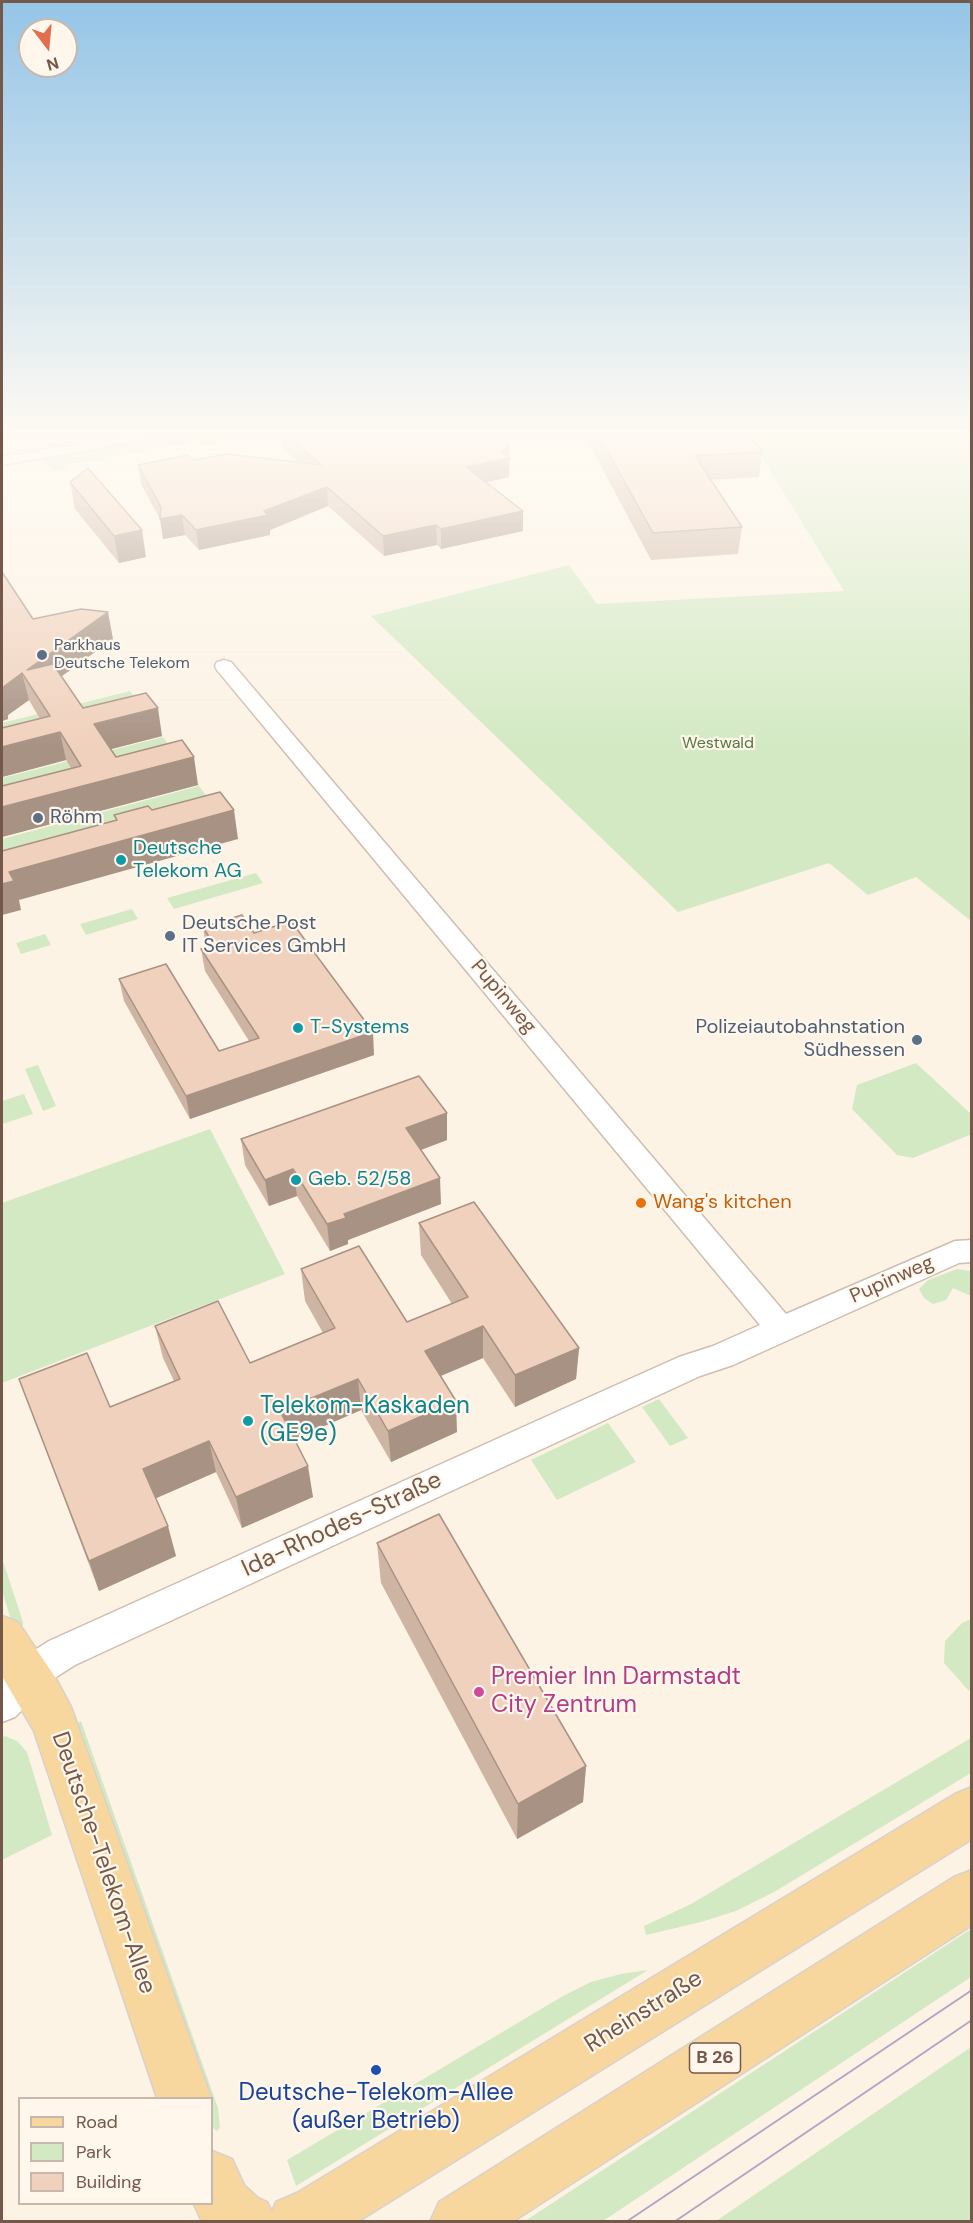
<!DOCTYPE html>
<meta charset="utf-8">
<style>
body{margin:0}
#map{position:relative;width:973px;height:2223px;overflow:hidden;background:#fcf3e5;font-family:"DM Sans",sans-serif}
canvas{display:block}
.frame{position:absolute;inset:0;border:3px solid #74594b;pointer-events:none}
.legend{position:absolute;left:18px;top:2097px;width:195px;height:108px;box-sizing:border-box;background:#fff7eb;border:2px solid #c7b8ab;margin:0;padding:8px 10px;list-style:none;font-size:18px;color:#74594b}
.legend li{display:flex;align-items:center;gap:12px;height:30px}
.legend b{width:30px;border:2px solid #c7b8ab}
.north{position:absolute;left:18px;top:18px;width:60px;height:60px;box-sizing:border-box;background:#fff7eb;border:2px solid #c7b8ab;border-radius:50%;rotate:164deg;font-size:16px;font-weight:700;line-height:24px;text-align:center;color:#74594b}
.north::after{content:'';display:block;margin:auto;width:21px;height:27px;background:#e26e4d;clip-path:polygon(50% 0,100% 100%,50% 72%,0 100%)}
</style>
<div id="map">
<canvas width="973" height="2223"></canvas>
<div class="frame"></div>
<ul class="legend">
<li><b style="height:8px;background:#f8d79f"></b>Road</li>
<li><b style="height:16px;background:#d3e9c4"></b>Park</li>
<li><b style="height:16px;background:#f0d1bd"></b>Building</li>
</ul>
<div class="north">N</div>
</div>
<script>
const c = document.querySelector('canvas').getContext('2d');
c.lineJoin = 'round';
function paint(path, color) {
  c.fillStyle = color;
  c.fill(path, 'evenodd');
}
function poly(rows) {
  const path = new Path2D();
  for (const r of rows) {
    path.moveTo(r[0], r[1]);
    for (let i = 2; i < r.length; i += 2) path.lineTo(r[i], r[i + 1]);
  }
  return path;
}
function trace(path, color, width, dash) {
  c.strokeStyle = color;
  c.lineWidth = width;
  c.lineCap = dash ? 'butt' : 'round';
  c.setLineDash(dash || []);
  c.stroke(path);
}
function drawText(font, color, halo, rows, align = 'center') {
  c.font = font + ' "DM Sans",sans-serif';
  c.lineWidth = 4.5;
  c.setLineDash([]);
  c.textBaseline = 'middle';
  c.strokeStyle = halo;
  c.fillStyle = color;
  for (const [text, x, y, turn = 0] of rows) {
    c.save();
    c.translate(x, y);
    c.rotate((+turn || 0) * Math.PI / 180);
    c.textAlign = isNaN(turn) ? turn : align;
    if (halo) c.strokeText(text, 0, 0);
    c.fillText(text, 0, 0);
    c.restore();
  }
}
const green = poly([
 [187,436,229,436,222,442,199,445,195,441,64,465,66,469,53,471,43,460],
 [749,436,971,436,971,921,916,877,868,895,829,863,678,912,371,616,569,565,597,604,844,591],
 [130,691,143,709,2,744,2,723],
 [163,737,177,756,2,802,2,778],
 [199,786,215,808,2,859,2,839],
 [256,873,263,883,174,909,167,898],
 [132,909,138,919,86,935,80,924],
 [45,934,51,945,21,954,16,943],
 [916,1063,971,1114,972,1134,913,1158,897,1155,852,1109,857,1085],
 [38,1065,56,1106,43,1111,25,1069],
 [24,1094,33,1114,2,1124,2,1101],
 [210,1129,285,1274,2,1383,2,1203],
 [957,1269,971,1271,971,1296,953,1288,946,1300,933,1304,924,1298,919,1289,928,1280],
 [659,1399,688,1438,670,1446,642,1407],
 [608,1423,636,1462,557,1500,531,1460],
 [2,1558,23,1622,23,1625,19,1628,13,1626,2,1591],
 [971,1619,971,1691,968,1690,944,1663,945,1641,962,1623],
 [81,1721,218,2108,220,2128,217,2131,212,2127,212,2098,199,2098,71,1726],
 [5,1736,17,1741,27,1752,52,1835,2,1860,2,1737],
 [971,1738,971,1773,774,1892,736,1911,701,1922,646,1935,644,1926,691,1904],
 [971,1929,971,1977,603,2221,525,2221],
 [648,1970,296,2186,287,2160,563,1996,591,1982,621,1974],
 [971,2047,971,2221,716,2221]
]);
const street = poly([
 [124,436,155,436,148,440,2,465,2,456,124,436],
 [224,660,231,662,786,1314,955,1241,972,1240,972,1262,959,1263,733,1365,700,1376,75,1665,53,1679,15,1717,2,1722,2,1679,27,1655,49,1641,603,1391,679,1357,713,1346,760,1325,217,670,215,666,217,662,224,660]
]);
const primary = poly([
 [2,1616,18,1622,55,1677,71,1707,211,2098,157,2098,34,1731,2,1676,2,1616],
 [972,1787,972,1839,357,2222,202,2222,194,2204,212,2204,212,2151,232,2159,244,2185,258,2198,267,2202,272,2212,276,2202,297,2193,955,1794,972,1787],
 [972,1870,972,1925,512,2222,430,2222,439,2202,954,1877,972,1870]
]);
const tram = poly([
 [626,2222,972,1990],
 [674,2222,972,2020]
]);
const wall = poly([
 [281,436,496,436,494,436,510,458,509,477,486,482,523,531,441,549,437,545,384,556,328,506,270,530,270,535,199,550,185,535,163,539,161,521,141,484,138,465,193,460,298,462,282,448],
 [585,436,750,436,762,452,759,477,711,480,742,527,738,554,651,560],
 [70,482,146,557,119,563,75,509],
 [2,572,33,619,113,639,61,676,83,708,162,736,111,749,116,757,198,785,2,837,2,786,71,768,66,760,2,777,2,728,40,719,29,700,8,715,8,719,2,721],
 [203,927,254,933,374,1055,190,1119,124,1001,119,979,219,1051,249,1041,205,971,201,949,206,947],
 [447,1113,447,1140,421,1150,441,1204,348,1240,348,1244,330,1251,297,1196,269,1206,245,1165,241,1139],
 [419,1223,579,1348,576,1379,515,1407,483,1358,441,1376,457,1432,391,1462,361,1410,294,1439,313,1497,242,1528,216,1472,156,1498,176,1556,99,1591,19,1379,110,1407,174,1381,163,1358,155,1326,250,1363,323,1333,305,1301,301,1269,407,1322,452,1304,421,1255],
 [377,1543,586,1766,583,1802,517,1839,381,1583]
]);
const shadedWall = poly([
 [509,445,509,477,467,487,466,467,502,452],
 [327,487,328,506,270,530,270,535,199,550,196,530,264,511],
 [523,511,523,531,441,549,441,529],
 [182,515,185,535,163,539,160,519],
 [436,525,437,545,384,556,383,536],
 [142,530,146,557,119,563,114,536],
 [108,612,113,639,36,695,27,670],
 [22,673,29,700,8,715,8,719,2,721,2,688],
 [158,708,162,736,100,752,94,724],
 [60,732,66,760,2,777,2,747],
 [194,757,198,785,2,837,2,807],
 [234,810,238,839,19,900,21,910,2,915,2,884,9,872],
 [373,1032,374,1055,190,1119,186,1096],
 [447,1113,447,1140,407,1155,406,1128],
 [293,1169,297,1196,269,1206,265,1180],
 [440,1178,441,1204,348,1240,348,1244,330,1251,327,1224,344,1214],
 [483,1326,483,1358,426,1382,425,1351],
 [579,1348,576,1379,515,1407,515,1375],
 [358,1379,361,1410,285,1443,280,1411],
 [456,1401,457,1432,391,1462,388,1431],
 [209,1441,216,1472,152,1500,143,1469],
 [308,1466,313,1497,242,1528,236,1497],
 [168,1526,176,1556,99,1591,89,1561],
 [586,1766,583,1802,517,1839,518,1804]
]);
const building = poly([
 [288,436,494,436,509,445,502,452,510,458,466,467,523,511,441,529,436,525,383,536,327,487,264,511,268,515,196,530,182,515,160,519,161,507,138,465,188,455,193,460,228,454,321,465,288,436],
 [599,436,750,436,762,452,695,456,742,527,653,533,599,436],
 [88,468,142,530,114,536,70,482,88,468],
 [2,572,33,619,81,609,108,612,27,670,53,664,83,708,146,693,158,708,94,724,116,757,182,740,194,757,2,807,2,786,81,766,60,732,2,747,2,728,50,716,22,673,2,688,2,572],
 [220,792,234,810,9,872,14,881,2,884,2,851,117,820,114,815,148,806,152,810,220,792],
 [242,915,254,933,291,921,373,1032,186,1096,119,979,166,964,219,1051,259,1038,201,949,214,945,203,927,242,915],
 [419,1076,447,1113,406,1128,440,1178,344,1214,346,1218,327,1224,293,1169,265,1180,241,1139,419,1076],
 [474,1202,579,1348,515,1375,483,1326,425,1351,456,1401,388,1431,358,1379,280,1411,308,1466,236,1497,209,1441,143,1469,168,1526,89,1561,19,1379,87,1353,110,1407,180,1379,155,1326,218,1301,250,1363,335,1328,301,1269,359,1246,407,1322,468,1297,419,1223,474,1202],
 [439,1514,586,1766,518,1804,377,1543,439,1514]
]);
const markers = [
 [42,655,6,"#5c6f8a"],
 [38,818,6,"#5c6f8a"],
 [121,860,6,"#0f9aa8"],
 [170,936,6,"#5c6f8a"],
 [298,1028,6,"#0f9aa8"],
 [917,1040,6,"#5c6f8a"],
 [296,1180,6,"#0f9aa8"],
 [641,1203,6,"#e8710a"],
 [248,1421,6,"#0f9aa8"],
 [479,1692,6,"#d1479c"],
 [376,2070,6,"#1a4fb4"]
];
const farServicenames = [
 ["Parkhaus",54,646],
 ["Deutsche Telekom",54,664]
];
const farParknames = [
 ["Westwald",718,744]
];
const shields = [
 [715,2058,51]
];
const shieldNames = [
 ["B 26",715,2058]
];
const serviceNames = [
 ["Röhm",50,818],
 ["Deutsche Post",182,924],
 ["IT Services GmbH",182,947],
 ["Polizeiautobahnstation",905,1028,"right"],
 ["Südhessen",905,1051,"right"]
];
const cultureNames = [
 ["Deutsche",133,849],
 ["Telekom AG",133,872],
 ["T-Systems",310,1028],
 ["Geb. 52/58",308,1180]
];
const streetNames = [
 ["Pupinweg",503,997,50],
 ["Pupinweg",892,1280,-24]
];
const foodNames = [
 ["Wang's kitchen",653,1203]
];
const nearCulturenames = [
 ["Telekom-Kaskaden",260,1407],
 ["(GE9e)",260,1435]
];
const nearStreetnames = [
 ["Ida-Rhodes-Straße",342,1525,-25],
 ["Deutsche-Telekom-Allee",103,1863,71],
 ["Rheinstraße",644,2012,-32]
];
const nearHotelnames = [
 ["Premier Inn Darmstadt",491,1678],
 ["City Zentrum",491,1706]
];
const nearTransitnames = [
 ["Deutsche-Telekom-Allee",376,2094],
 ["(außer Betrieb)",376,2122]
];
paint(green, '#d3e9c4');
trace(street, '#cfbdaf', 3);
trace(primary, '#d8d1cd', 3);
paint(street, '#fff');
paint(primary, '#f8d79f');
trace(tram, '#b5a4c5', 2);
paint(wall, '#ceb4a3');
paint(shadedWall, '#a89284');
paint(building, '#f0d1bd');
trace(building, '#a89284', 1.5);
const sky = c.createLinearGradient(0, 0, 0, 747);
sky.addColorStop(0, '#95c5e7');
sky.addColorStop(0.58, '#fefaf3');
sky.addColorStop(1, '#fefaf300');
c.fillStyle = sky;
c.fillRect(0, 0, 973, 747);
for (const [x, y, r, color] of markers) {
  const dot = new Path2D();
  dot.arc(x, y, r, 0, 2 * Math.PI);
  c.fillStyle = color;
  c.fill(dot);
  trace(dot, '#fff7eb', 2);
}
drawText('16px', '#4e5e75', '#fff7eb', farServicenames, 'left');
drawText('16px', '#547943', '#fff7eb', farParknames);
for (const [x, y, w] of shields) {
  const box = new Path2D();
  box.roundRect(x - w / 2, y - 15, w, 30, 4.5);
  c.fillStyle = '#fff7eb';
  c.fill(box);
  trace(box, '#74594b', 1.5);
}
drawText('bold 18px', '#74594b', null, shieldNames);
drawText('20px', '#4e5e75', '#fff7eb', serviceNames, 'left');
drawText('20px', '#0d838f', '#fff7eb', cultureNames, 'left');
drawText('20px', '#74594b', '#fff7eb', streetNames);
drawText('20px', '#c56008', '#fff7eb', foodNames, 'left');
drawText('24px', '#0d838f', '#fff7eb', nearCulturenames, 'left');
drawText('24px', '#74594b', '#fff7eb', nearStreetnames);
drawText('24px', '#b23c85', '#fff7eb', nearHotelnames, 'left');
drawText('24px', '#164399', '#fff7eb', nearTransitnames);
</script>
